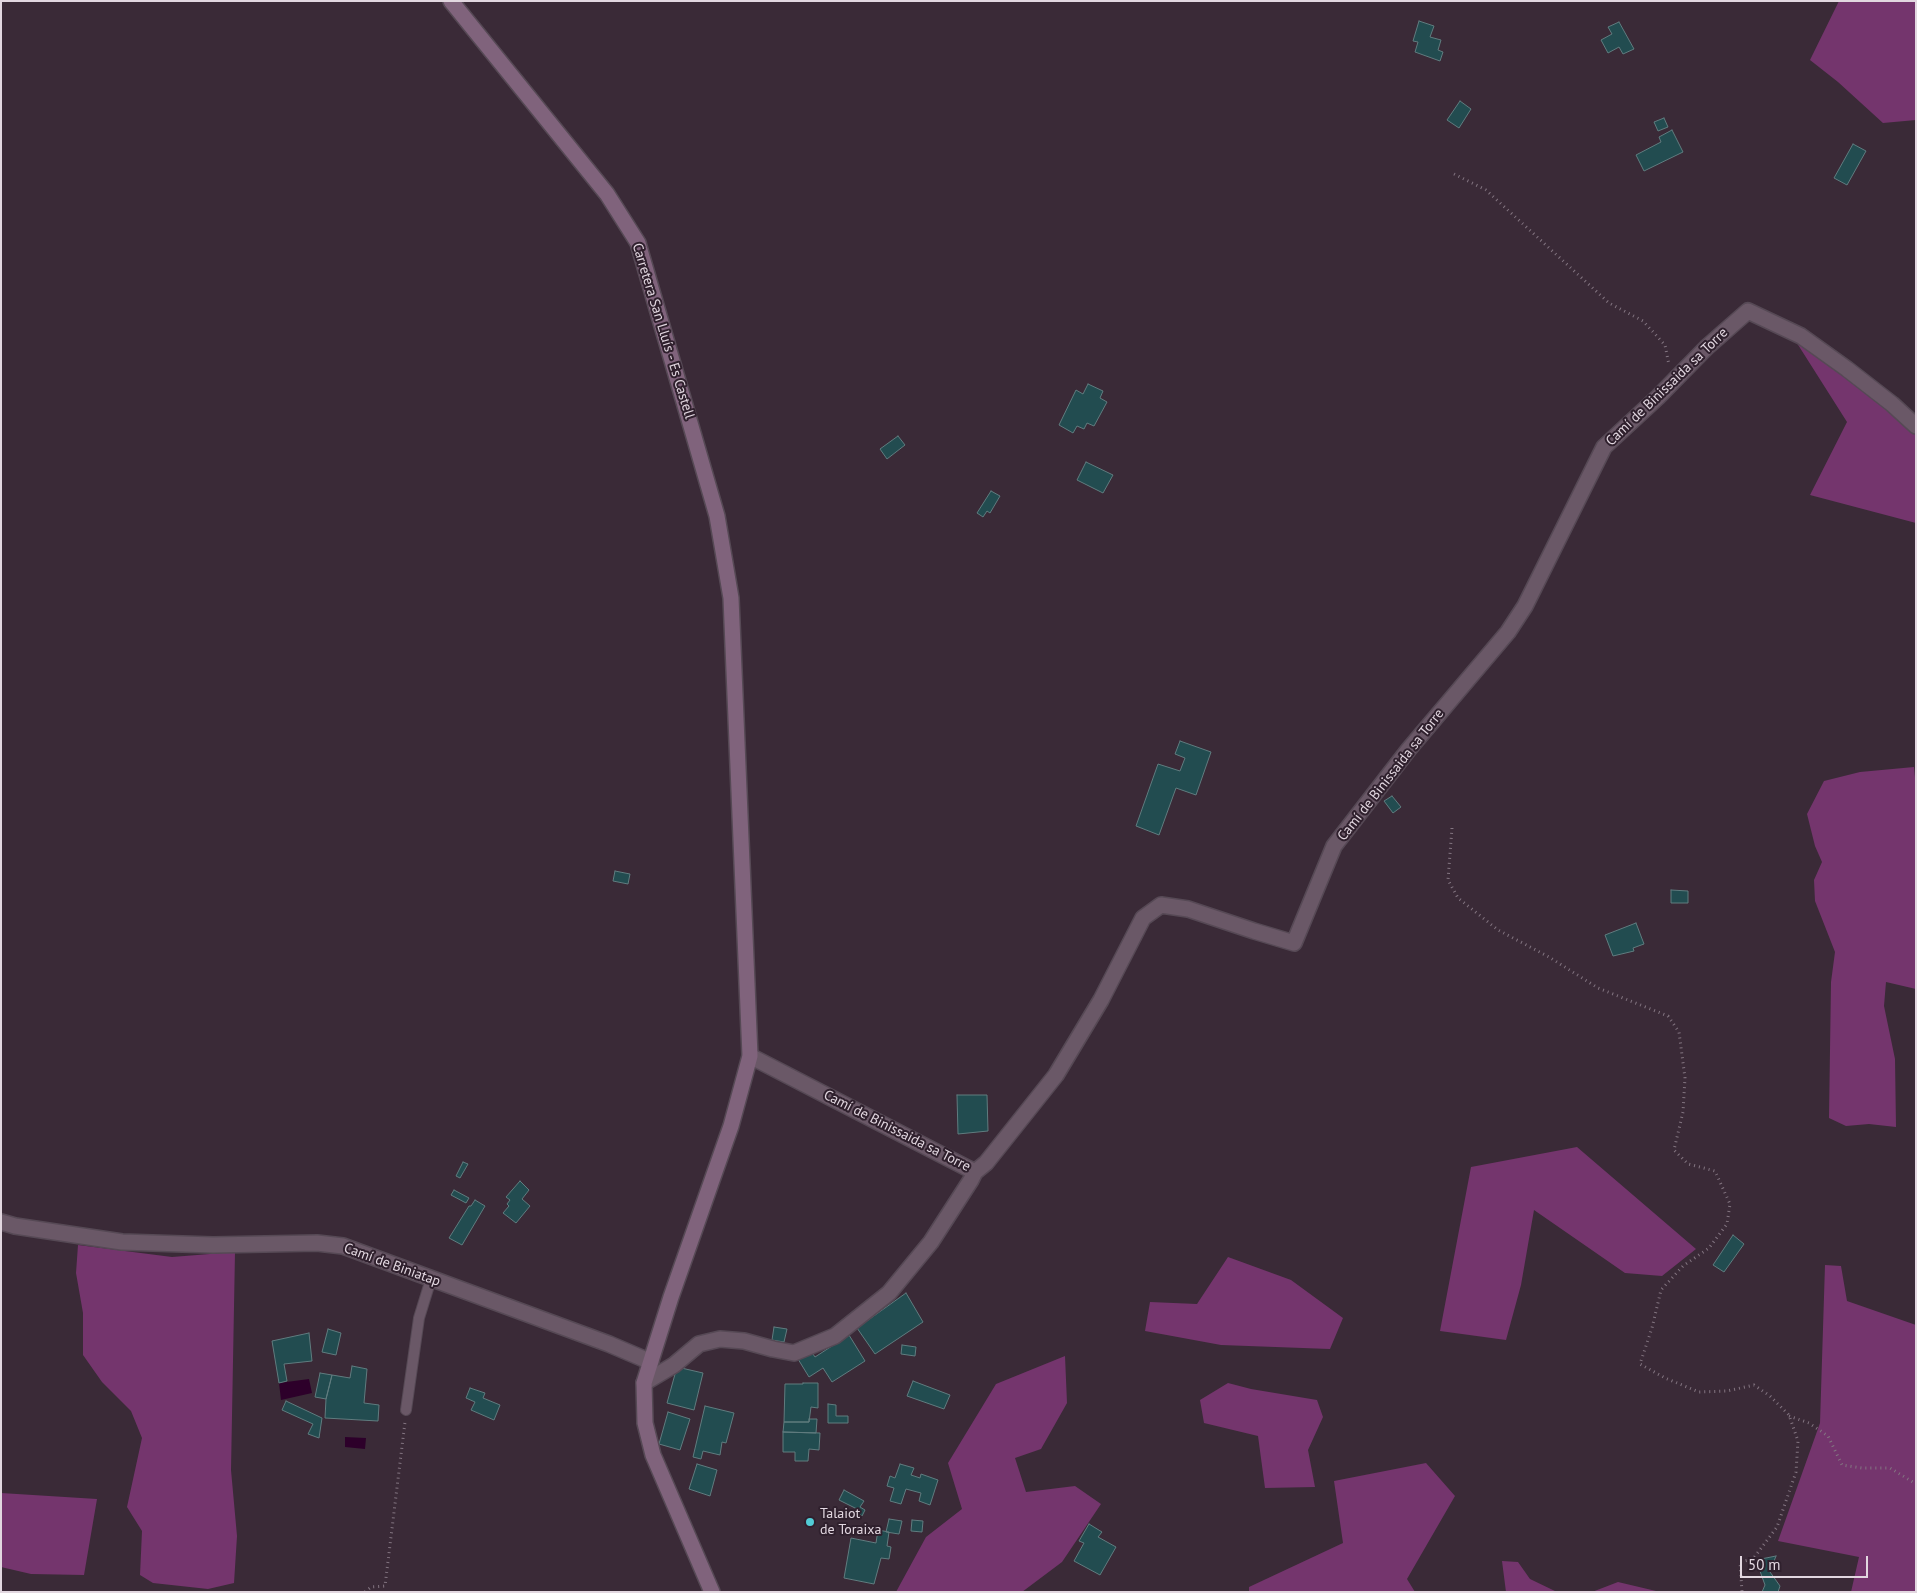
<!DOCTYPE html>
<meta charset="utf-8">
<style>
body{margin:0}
#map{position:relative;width:1917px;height:1593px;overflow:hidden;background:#3a2a37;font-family:"PT Sans",sans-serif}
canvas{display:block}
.frame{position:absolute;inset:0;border:2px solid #e2d7e0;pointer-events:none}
.scale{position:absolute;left:1740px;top:1556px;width:128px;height:22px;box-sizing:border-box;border:2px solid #e2d7e0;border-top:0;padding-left:6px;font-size:15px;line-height:18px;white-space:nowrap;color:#e2d7e0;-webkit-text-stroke:4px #2f202d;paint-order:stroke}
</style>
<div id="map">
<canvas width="1917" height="1593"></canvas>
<div class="frame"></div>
<div class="scale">50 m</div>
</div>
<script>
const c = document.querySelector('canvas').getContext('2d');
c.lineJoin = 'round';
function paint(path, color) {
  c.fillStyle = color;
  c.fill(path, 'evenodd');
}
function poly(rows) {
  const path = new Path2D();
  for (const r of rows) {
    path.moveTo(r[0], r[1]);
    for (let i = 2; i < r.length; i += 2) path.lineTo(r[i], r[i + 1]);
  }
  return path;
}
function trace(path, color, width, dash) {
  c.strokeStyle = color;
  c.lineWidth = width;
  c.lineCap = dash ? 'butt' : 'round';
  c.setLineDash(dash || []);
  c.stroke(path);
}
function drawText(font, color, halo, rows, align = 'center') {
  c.font = font + ' "PT Sans",sans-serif';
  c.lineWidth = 4;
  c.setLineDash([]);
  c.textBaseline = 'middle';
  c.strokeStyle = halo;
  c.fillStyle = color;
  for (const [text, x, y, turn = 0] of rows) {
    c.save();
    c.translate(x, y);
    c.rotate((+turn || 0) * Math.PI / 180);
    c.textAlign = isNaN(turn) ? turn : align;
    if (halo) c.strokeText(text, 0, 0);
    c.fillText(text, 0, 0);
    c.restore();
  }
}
const green = poly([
 [1839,1,1916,1,1916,120,1883,123,1838,82,1810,60],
 [1795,340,1816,354,1868,394,1916,433,1916,523,1810,495,1847,422],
 [1914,767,1916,788,1916,989,1886,982,1884,1006,1895,1059,1896,1127,1869,1124,1846,1126,1829,1118,1831,982,1835,952,1815,901,1814,880,1822,862,1815,846,1807,814,1824,781,1860,772],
 [1577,1147,1696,1249,1662,1276,1625,1273,1534,1210,1521,1285,1506,1340,1440,1331,1471,1167],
 [78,1245,172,1257,235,1252,231,1470,237,1536,234,1583,208,1589,153,1583,140,1575,142,1531,127,1507,142,1438,131,1411,102,1382,83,1355,83,1313,76,1273],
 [1228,1257,1291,1280,1343,1318,1330,1349,1221,1345,1145,1331,1150,1302,1197,1304],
 [1825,1265,1841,1266,1847,1301,1916,1325,1916,1592,1851,1592,1859,1557,1778,1541,1820,1423],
 [1065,1356,1067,1403,1041,1449,1015,1458,1026,1492,1075,1486,1101,1504,1062,1562,1022,1592,896,1592,926,1537,962,1509,948,1463,996,1384],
 [1228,1383,1251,1389,1317,1400,1323,1417,1308,1450,1315,1487,1265,1488,1258,1436,1204,1423,1200,1400],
 [1426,1463,1455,1496,1407,1579,1415,1592,1249,1592,1249,1587,1343,1543,1334,1481],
 [1,1493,97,1499,84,1575,31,1574,1,1567],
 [1502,1561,1518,1562,1530,1579,1557,1592,1506,1592],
 [1618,1582,1656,1591,1656,1592,1592,1592]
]);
const water = poly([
 [309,1379,312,1393,281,1400,279,1383],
 [345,1437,366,1438,365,1449,345,1447]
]);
const building = poly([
 [1419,21,1434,26,1430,37,1441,40,1438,50,1443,52,1440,61,1415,52,1418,42,1413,41,1419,21],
 [1619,22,1634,49,1623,54,1619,47,1608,53,1601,40,1612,34,1608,27,1619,22],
 [1460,101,1471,109,1459,128,1447,120,1460,101],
 [1664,118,1668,127,1658,131,1654,122,1664,118],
 [1672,130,1683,152,1644,171,1636,155,1661,142,1659,137,1672,130],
 [1853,144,1866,151,1847,185,1834,178,1853,144],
 [1088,384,1103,391,1100,398,1107,402,1094,426,1087,423,1084,429,1077,426,1073,433,1059,425,1076,390,1083,394,1088,384],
 [898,436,905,445,887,459,880,449,898,436],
 [1086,462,1113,475,1103,493,1077,480,1086,462],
 [991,491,1000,496,990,513,987,511,983,517,977,513,991,491],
 [1180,741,1211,752,1196,795,1176,788,1159,835,1136,826,1158,764,1180,771,1185,758,1175,754,1180,741],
 [1392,796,1401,807,1393,813,1384,801,1392,796],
 [615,871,630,874,628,884,613,881,615,871],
 [1671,890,1688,891,1688,903,1671,903,1671,890],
 [1636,923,1644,944,1633,948,1634,951,1613,956,1605,935,1636,923],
 [957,1095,987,1095,988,1131,958,1134,957,1095],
 [463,1162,468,1164,460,1178,456,1176,463,1162],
 [520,1181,529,1190,522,1199,530,1206,516,1223,503,1213,509,1206,507,1204,510,1200,506,1197,520,1181],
 [454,1190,469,1198,466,1203,451,1195,454,1190],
 [475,1200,485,1206,462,1245,449,1238,469,1206,471,1206,475,1200],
 [1733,1235,1744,1244,1724,1272,1713,1265,1733,1235],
 [906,1293,923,1322,875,1354,857,1328,906,1293],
 [774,1327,787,1329,784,1342,772,1340,774,1327],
 [328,1329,341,1333,336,1355,322,1352,328,1329],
 [309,1333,312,1361,284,1364,287,1381,279,1383,272,1341,309,1333],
 [849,1335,865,1361,832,1382,823,1368,809,1377,798,1359,811,1351,815,1357,849,1335],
 [902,1345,916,1347,915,1356,901,1354,902,1345],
 [352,1366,367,1369,364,1403,379,1405,378,1421,325,1418,326,1399,332,1375,350,1378,352,1366],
 [677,1367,703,1373,694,1410,667,1403,677,1367],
 [320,1373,332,1375,326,1399,315,1397,320,1373],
 [913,1381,950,1395,944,1409,907,1396,913,1381],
 [803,1383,818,1383,818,1408,811,1407,809,1422,784,1422,785,1384,803,1384,803,1383],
 [470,1388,485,1393,483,1398,500,1405,494,1420,471,1410,475,1402,466,1398,470,1388],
 [286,1401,322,1418,319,1438,308,1434,313,1424,282,1410,286,1401],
 [828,1404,836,1405,836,1416,848,1416,848,1423,828,1423,828,1404],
 [705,1406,734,1413,726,1443,722,1442,720,1455,703,1451,701,1459,693,1457,705,1406],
 [668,1412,690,1419,680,1450,659,1444,668,1412],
 [809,1419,817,1419,816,1433,783,1432,784,1422,809,1422,809,1419],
 [783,1432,820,1433,819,1450,809,1449,808,1461,795,1461,795,1452,783,1452,783,1432],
 [697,1464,717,1470,710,1496,689,1489,697,1464],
 [900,1464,914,1468,911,1475,920,1478,921,1474,938,1480,930,1505,919,1501,921,1493,906,1489,901,1504,890,1501,894,1488,887,1486,890,1476,895,1478,900,1464],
 [844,1490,864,1501,860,1507,865,1510,862,1516,857,1513,859,1510,839,1500,844,1490],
 [889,1519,902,1521,899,1534,886,1532,889,1519],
 [912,1520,923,1521,922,1532,911,1531,912,1520],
 [1089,1524,1102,1532,1098,1537,1116,1547,1100,1575,1074,1561,1084,1543,1079,1541,1089,1524],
 [878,1530,889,1532,887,1546,891,1547,889,1559,881,1558,874,1584,844,1578,851,1538,876,1543,878,1530],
 [1776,1556,1770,1572,1780,1586,1778,1592,1762,1592,1765,1585,1756,1560,1776,1556]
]);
const path = poly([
 [1454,174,1486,190,1609,303,1643,321,1665,345,1669,365],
 [1452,828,1448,880,1458,898,1498,930,1549,957,1598,988,1668,1016,1679,1032,1685,1078,1683,1112,1674,1150,1688,1164,1715,1171,1730,1204,1727,1224,1709,1248,1683,1266,1661,1290,1652,1328,1640,1364,1665,1378,1699,1392,1727,1391,1754,1385,1770,1396,1789,1415,1798,1441,1796,1472,1777,1527,1753,1559,1740,1562,1742,1592],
 [1789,1416,1809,1423,1828,1436,1842,1465,1862,1468,1890,1468,1916,1484],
 [365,1592,371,1587,385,1586,405,1422]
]);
const service = poly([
 [406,1410,419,1318,431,1279]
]);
const minor = poly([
 [750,1056,975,1172],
 [975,1172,986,1163,1056,1075,1101,1000,1143,918,1161,905,1188,909,1254,931,1294,943,1334,846,1409,749,1508,632,1525,606,1604,447,1658,397,1707,347,1748,311,1801,336,1847,369,1892,404,1916,426],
 [1,1222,15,1226,122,1242,213,1245,317,1243,343,1246,609,1344,651,1362],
 [644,1383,674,1365,699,1344,720,1339,744,1341,773,1349,794,1353,835,1336,889,1293,931,1242,971,1180,975,1172]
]);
const secondary = poly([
 [451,1,607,194,638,243,717,516,731,598,750,1056,731,1126,671,1297,644,1383,645,1423,653,1455,712,1592]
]);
const markers = [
 [810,1522,5,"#52ccd6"]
];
const streetNames = [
 ["Carretera San Lluís - Es Castell",663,331,73],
 ["Camí de Binissaida sa Torre",1667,387,-44],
 ["Camí de Binissaida sa Torre",1391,775,-52],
 ["Camí de Binissaida sa Torre",897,1131,27],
 ["Camí de Biniatap",392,1265,20]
];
const poiNames = [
 ["Talaiot",820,1514],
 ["de Toraixa",820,1530]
];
paint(green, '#74356d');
paint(water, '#2d002a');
paint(building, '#224c50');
trace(building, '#607c7f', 1);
trace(service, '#564955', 12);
trace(minor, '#564955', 18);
trace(secondary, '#564955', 18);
trace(path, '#837581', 3, [1, 4]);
trace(service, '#6a5867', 10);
trace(minor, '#6a5867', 15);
trace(secondary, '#80637c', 15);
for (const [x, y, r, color] of markers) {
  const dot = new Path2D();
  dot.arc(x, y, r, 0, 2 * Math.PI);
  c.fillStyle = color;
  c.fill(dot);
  trace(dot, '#2f202d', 2);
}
drawText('14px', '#e2d7e0', '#2f202d', streetNames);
drawText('14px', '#e2d7e0', '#2f202d', poiNames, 'left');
</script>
